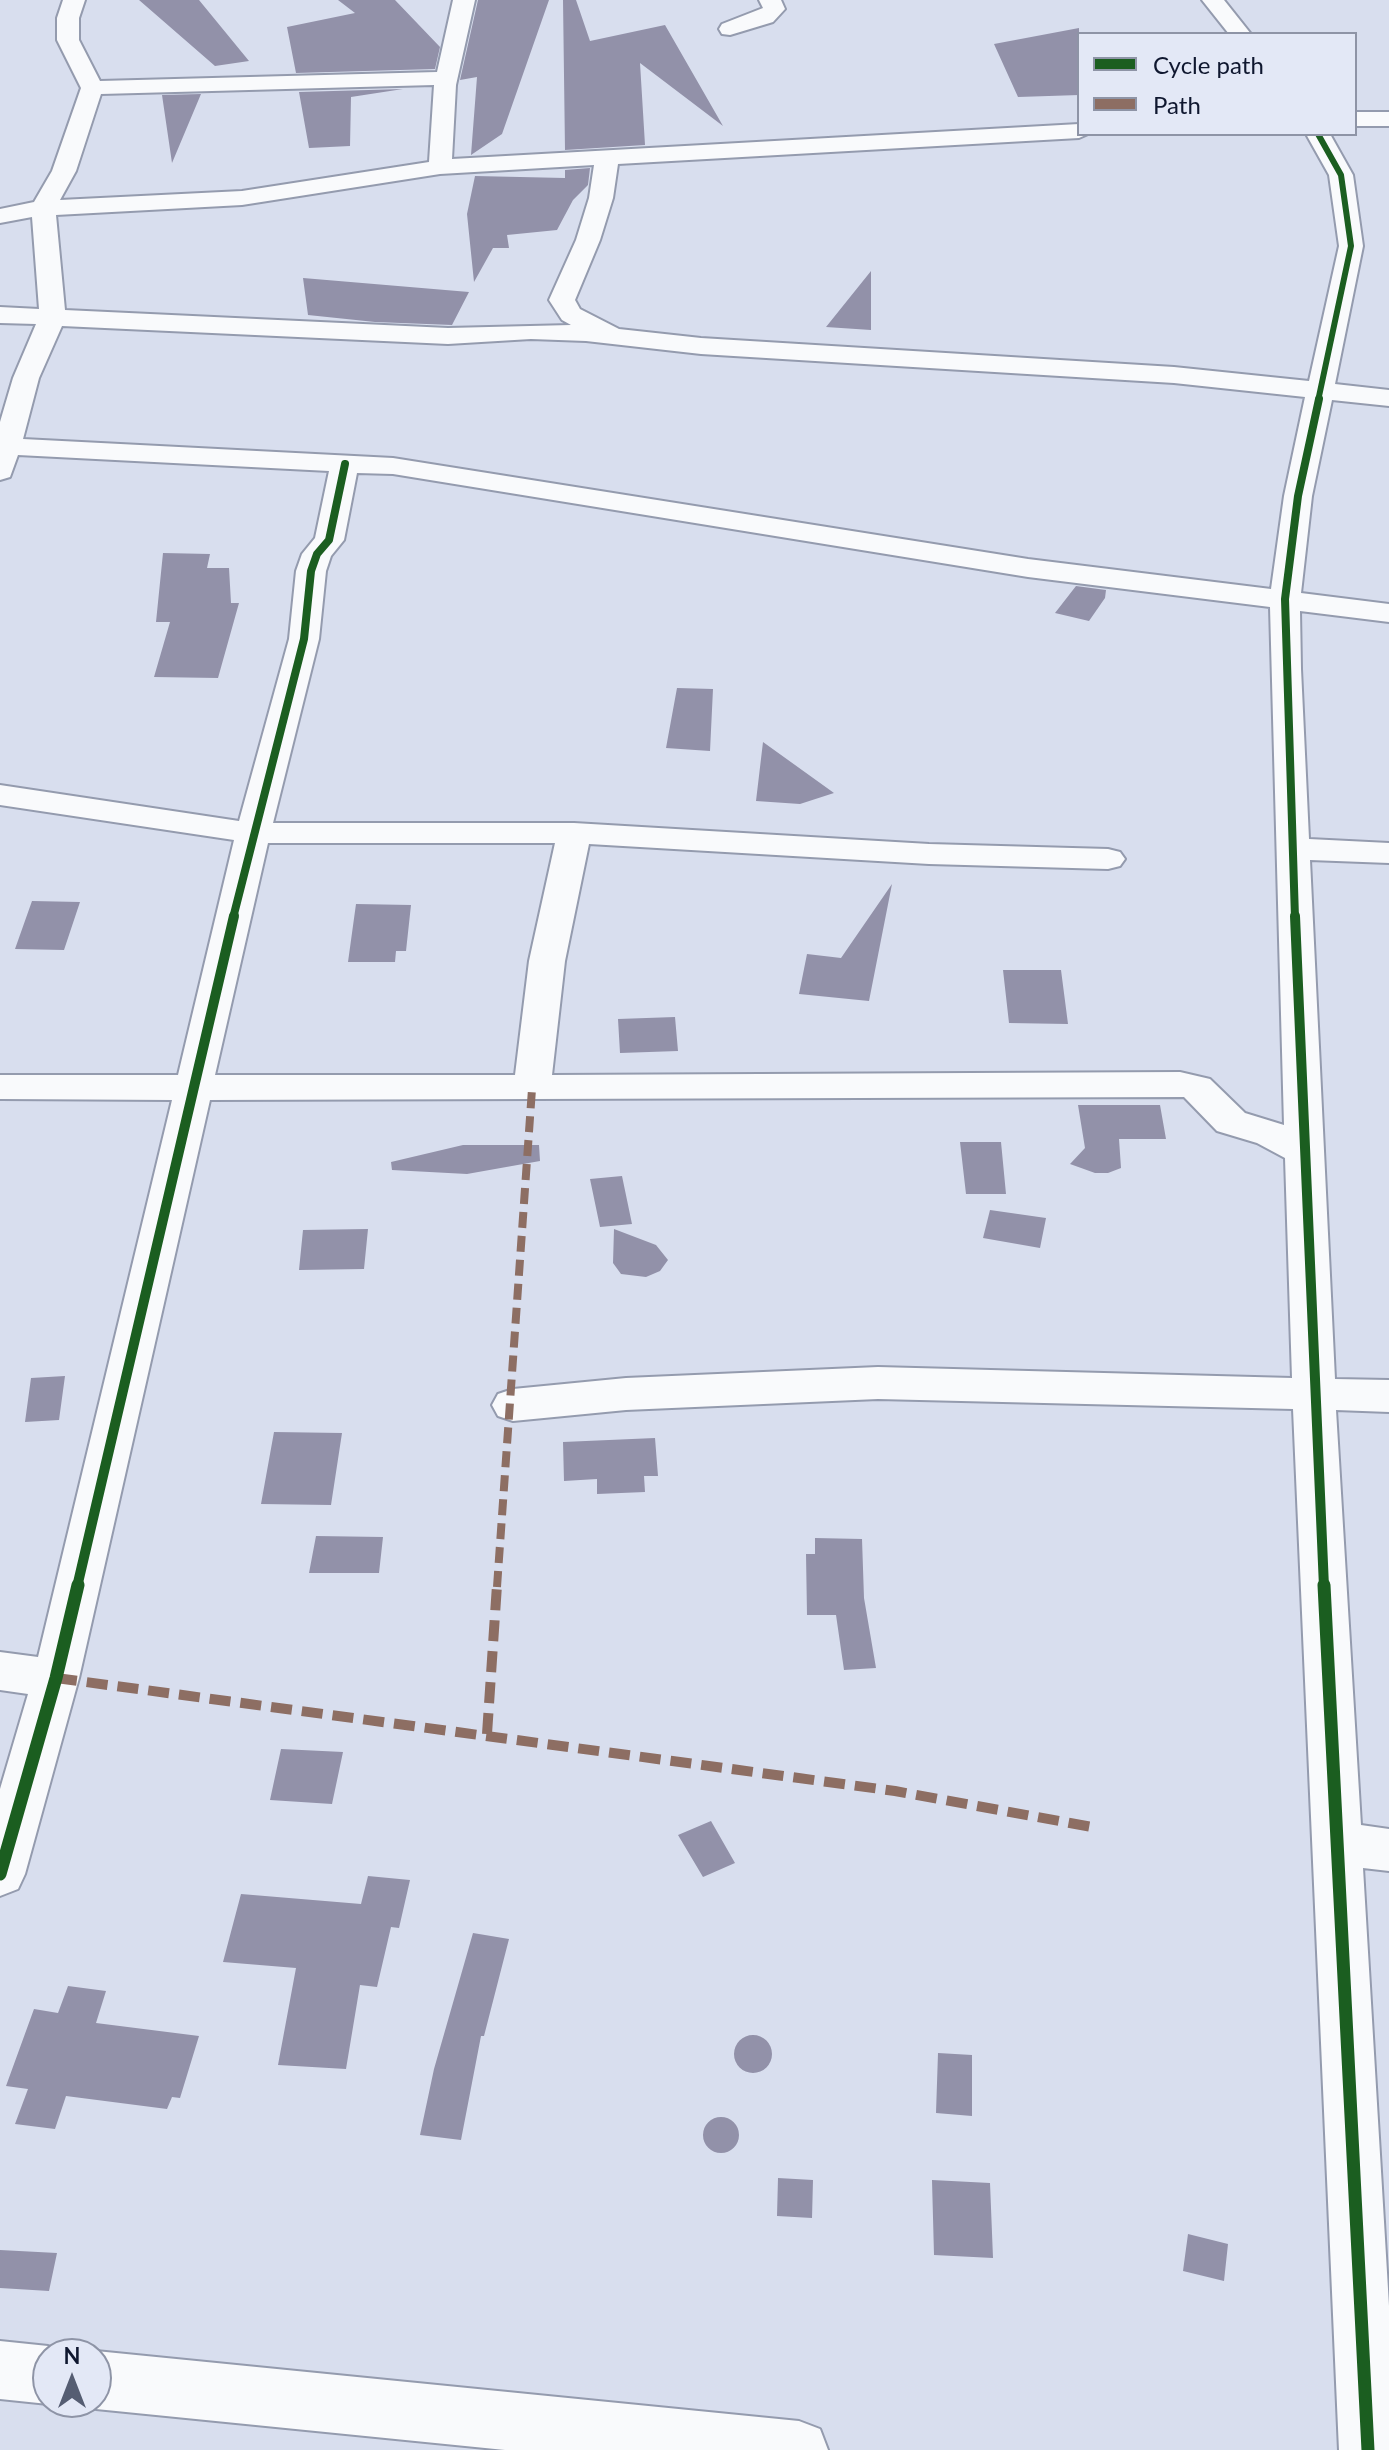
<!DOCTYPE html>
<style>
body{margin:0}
#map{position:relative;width:1389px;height:2450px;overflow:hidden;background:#d8deee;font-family:Lato,sans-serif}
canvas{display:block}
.legend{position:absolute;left:1077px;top:32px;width:280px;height:104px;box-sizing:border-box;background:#e3e8f6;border:2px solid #8e94a6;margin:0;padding:10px 14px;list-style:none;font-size:24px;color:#0f172f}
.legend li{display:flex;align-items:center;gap:16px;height:40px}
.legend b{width:40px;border:2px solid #8e94a6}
.north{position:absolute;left:32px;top:2338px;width:80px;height:80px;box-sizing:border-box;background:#e3e8f6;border:2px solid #8e94a6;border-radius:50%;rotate:0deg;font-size:22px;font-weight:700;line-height:32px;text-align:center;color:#0f172f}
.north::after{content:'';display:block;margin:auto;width:28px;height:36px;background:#555d72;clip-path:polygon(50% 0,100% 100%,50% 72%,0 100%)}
</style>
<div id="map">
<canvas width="1389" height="2450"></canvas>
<ul class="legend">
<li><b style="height:10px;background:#1b5e20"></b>Cycle path</li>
<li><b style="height:10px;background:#8d6e63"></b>Path</li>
</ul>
<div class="north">N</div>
</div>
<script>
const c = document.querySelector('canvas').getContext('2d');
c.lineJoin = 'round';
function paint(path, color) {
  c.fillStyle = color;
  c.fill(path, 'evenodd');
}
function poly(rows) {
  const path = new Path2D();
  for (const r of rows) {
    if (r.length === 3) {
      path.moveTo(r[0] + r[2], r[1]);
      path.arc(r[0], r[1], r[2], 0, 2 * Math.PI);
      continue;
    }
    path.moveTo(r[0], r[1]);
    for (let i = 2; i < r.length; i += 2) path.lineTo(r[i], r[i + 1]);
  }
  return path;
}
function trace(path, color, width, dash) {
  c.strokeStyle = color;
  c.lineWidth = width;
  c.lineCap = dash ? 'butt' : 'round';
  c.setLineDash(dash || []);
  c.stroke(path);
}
const building = poly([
 [139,0,199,0,249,61,215,66],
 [338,0,395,0,440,47,435,69,296,73,287,27,355,13],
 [478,0,549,0,502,134,471,155,477,77,460,80],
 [563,0,576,0,590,41,665,25,723,126,640,63,645,145,565,150],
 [1079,28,1079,95,1018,97,994,44],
 [403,89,351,97,350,146,309,148,299,92],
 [201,94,172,163,162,95],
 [590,168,588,185,573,200,557,230,507,235,509,248,493,248,474,282,467,214,475,176,565,178,565,170],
 [871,271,871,330,826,327],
 [303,278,469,292,452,325,375,322,308,315],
 [163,553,210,554,207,568,229,568,231,603,239,603,218,678,154,677,170,622,156,622],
 [1076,586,1106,590,1105,598,1089,621,1055,613],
 [677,688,713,689,710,751,666,748],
 [763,742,834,793,800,804,756,801],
 [892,884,869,1001,799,994,807,954,841,958],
 [32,901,80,902,64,950,15,949],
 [356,904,411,905,406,951,396,951,395,962,348,962],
 [1003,970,1061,970,1068,1024,1009,1023],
 [675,1017,678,1051,620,1053,618,1019],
 [1078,1105,1160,1105,1166,1139,1119,1139,1121,1168,1108,1173,1095,1173,1070,1164,1085,1148],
 [960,1142,1001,1142,1006,1194,966,1194],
 [463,1145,539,1145,540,1161,467,1174,392,1170,391,1162],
 [622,1176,632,1224,600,1227,590,1179],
 [990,1210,1046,1218,1040,1248,983,1238],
 [368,1229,364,1269,299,1270,303,1230],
 [614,1229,656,1245,668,1260,660,1271,646,1277,621,1274,613,1263],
 [65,1376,59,1420,25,1422,31,1378],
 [274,1432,342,1433,331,1505,261,1504],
 [655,1438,658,1476,644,1476,645,1492,597,1494,597,1479,564,1481,563,1442],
 [316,1536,383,1537,379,1573,309,1573],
 [815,1538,862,1539,864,1598,876,1668,844,1670,836,1615,807,1615,806,1554,815,1554],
 [281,1749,343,1752,332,1804,270,1800],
 [711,1821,735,1863,703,1877,678,1835],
 [368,1876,410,1880,399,1928,391,1927,377,1987,360,1985,346,2069,278,2065,296,1968,223,1962,241,1894,361,1904],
 [473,1933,509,1939,484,2036,481,2036,461,2140,420,2135,434,2069],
 [68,1986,106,1991,96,2023,199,2036,180,2098,172,2097,167,2109,66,2096,55,2129,15,2124,28,2089,6,2086,34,2009,58,2013],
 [753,2054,19],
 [938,2053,972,2055,972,2116,936,2113],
 [721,2135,18],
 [778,2178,813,2180,812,2218,777,2216],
 [932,2180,990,2183,993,2258,934,2255],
 [1188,2234,1228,2244,1224,2281,1183,2271],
 [0,2250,57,2253,49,2291,0,2288]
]);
const minor = poly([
 [63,0,85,0,79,18,79,40,100,81,437,72,453,0,475,0,456,85,452,159,1079,124,1079,134,1088,134,1079,138,618,164,613,198,600,240,575,300,580,309,619,329,701,338,1174,367,1309,381,1339,246,1329,175,1306,134,1330,134,1353,175,1363,246,1335,384,1389,390,1389,406,1332,400,1312,496,1301,593,1389,604,1389,622,1300,611,1301,669,1309,839,1389,843,1389,863,1310,860,1335,1379,1389,1380,1389,1412,1336,1410,1361,1825,1389,1829,1389,1871,1363,1868,1389,2306,1389,2450,1339,2450,1293,1409,878,1399,626,1410,513,1421,498,1416,492,1405,498,1394,513,1389,626,1378,878,1367,1292,1378,1285,1158,1257,1143,1217,1131,1184,1097,210,1100,79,1678,25,1874,18,1889,0,1896,0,1789,28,1694,0,1690,0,1652,38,1657,172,1100,0,1099,0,1075,178,1075,234,840,0,805,0,785,239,821,289,639,296,571,302,554,315,538,329,471,18,455,10,477,0,480,0,422,13,378,36,324,0,323,0,307,39,309,32,217,0,223,0,209,34,202,52,171,81,88,57,40,57,18,63,0],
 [434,85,429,162,242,191,60,200,76,171,101,94,434,85],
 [594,165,589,198,576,240,549,300,562,320,571,325,448,328,65,310,56,215,242,205,440,174,594,165],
 [62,326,448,344,531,339,586,341,701,354,1174,383,1305,397,1284,496,1271,589,1028,559,393,458,23,439,39,378,62,326],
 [357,473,393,474,1028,577,1270,607,1284,1125,1245,1113,1210,1079,1180,1072,552,1075,565,961,589,844,929,864,1108,869,1120,866,1125,859,1120,852,1108,849,929,844,574,823,273,823,319,639,326,571,331,556,344,540,357,473],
 [268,843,555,843,529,961,515,1075,215,1075,268,843],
 [759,0,781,0,785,9,773,22,730,35,722,34,719,29,722,24,763,8,759,0],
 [1202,0,1224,0,1251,34,1229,34,1202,0],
 [1355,112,1389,112,1389,126,1355,126,1355,112],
 [0,2341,48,2346,67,2354,48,2354,48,2402,53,2402,48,2404,0,2399,0,2341],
 [96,2351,799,2421,820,2429,828,2450,505,2450,96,2409,79,2402,96,2402,96,2354,89,2354,96,2351]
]);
const quietFar1 = poly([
 [497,1587,532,1089]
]);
const quiet = poly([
 [56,1678,895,1791,1092,1827],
 [487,1734,497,1585]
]);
const cyclewayFar3 = poly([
 [1318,134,1341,175,1351,246,1318,401]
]);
const cyclewayFar2 = poly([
 [233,918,304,639,311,571,317,554,329,540,345,464],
 [1295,918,1285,599,1298,496,1319,399]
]);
const cyclewayFar1 = poly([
 [1295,916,1324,1587],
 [77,1587,234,916]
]);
const cycleway = poly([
 [1324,1585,1368,2450],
 [0,1874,56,1678,78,1585]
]);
paint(building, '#9291a9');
trace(minor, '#949bae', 4);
paint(minor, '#f9fafc');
trace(quietFar1, '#8d6e63', 8, [16, 8]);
trace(quiet, '#8d6e63', 10, [21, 10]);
trace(cyclewayFar3, '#1b5e20', 6);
trace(cyclewayFar2, '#1b5e20', 8);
trace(cyclewayFar1, '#1b5e20', 10);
trace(cycleway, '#1b5e20', 13);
</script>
